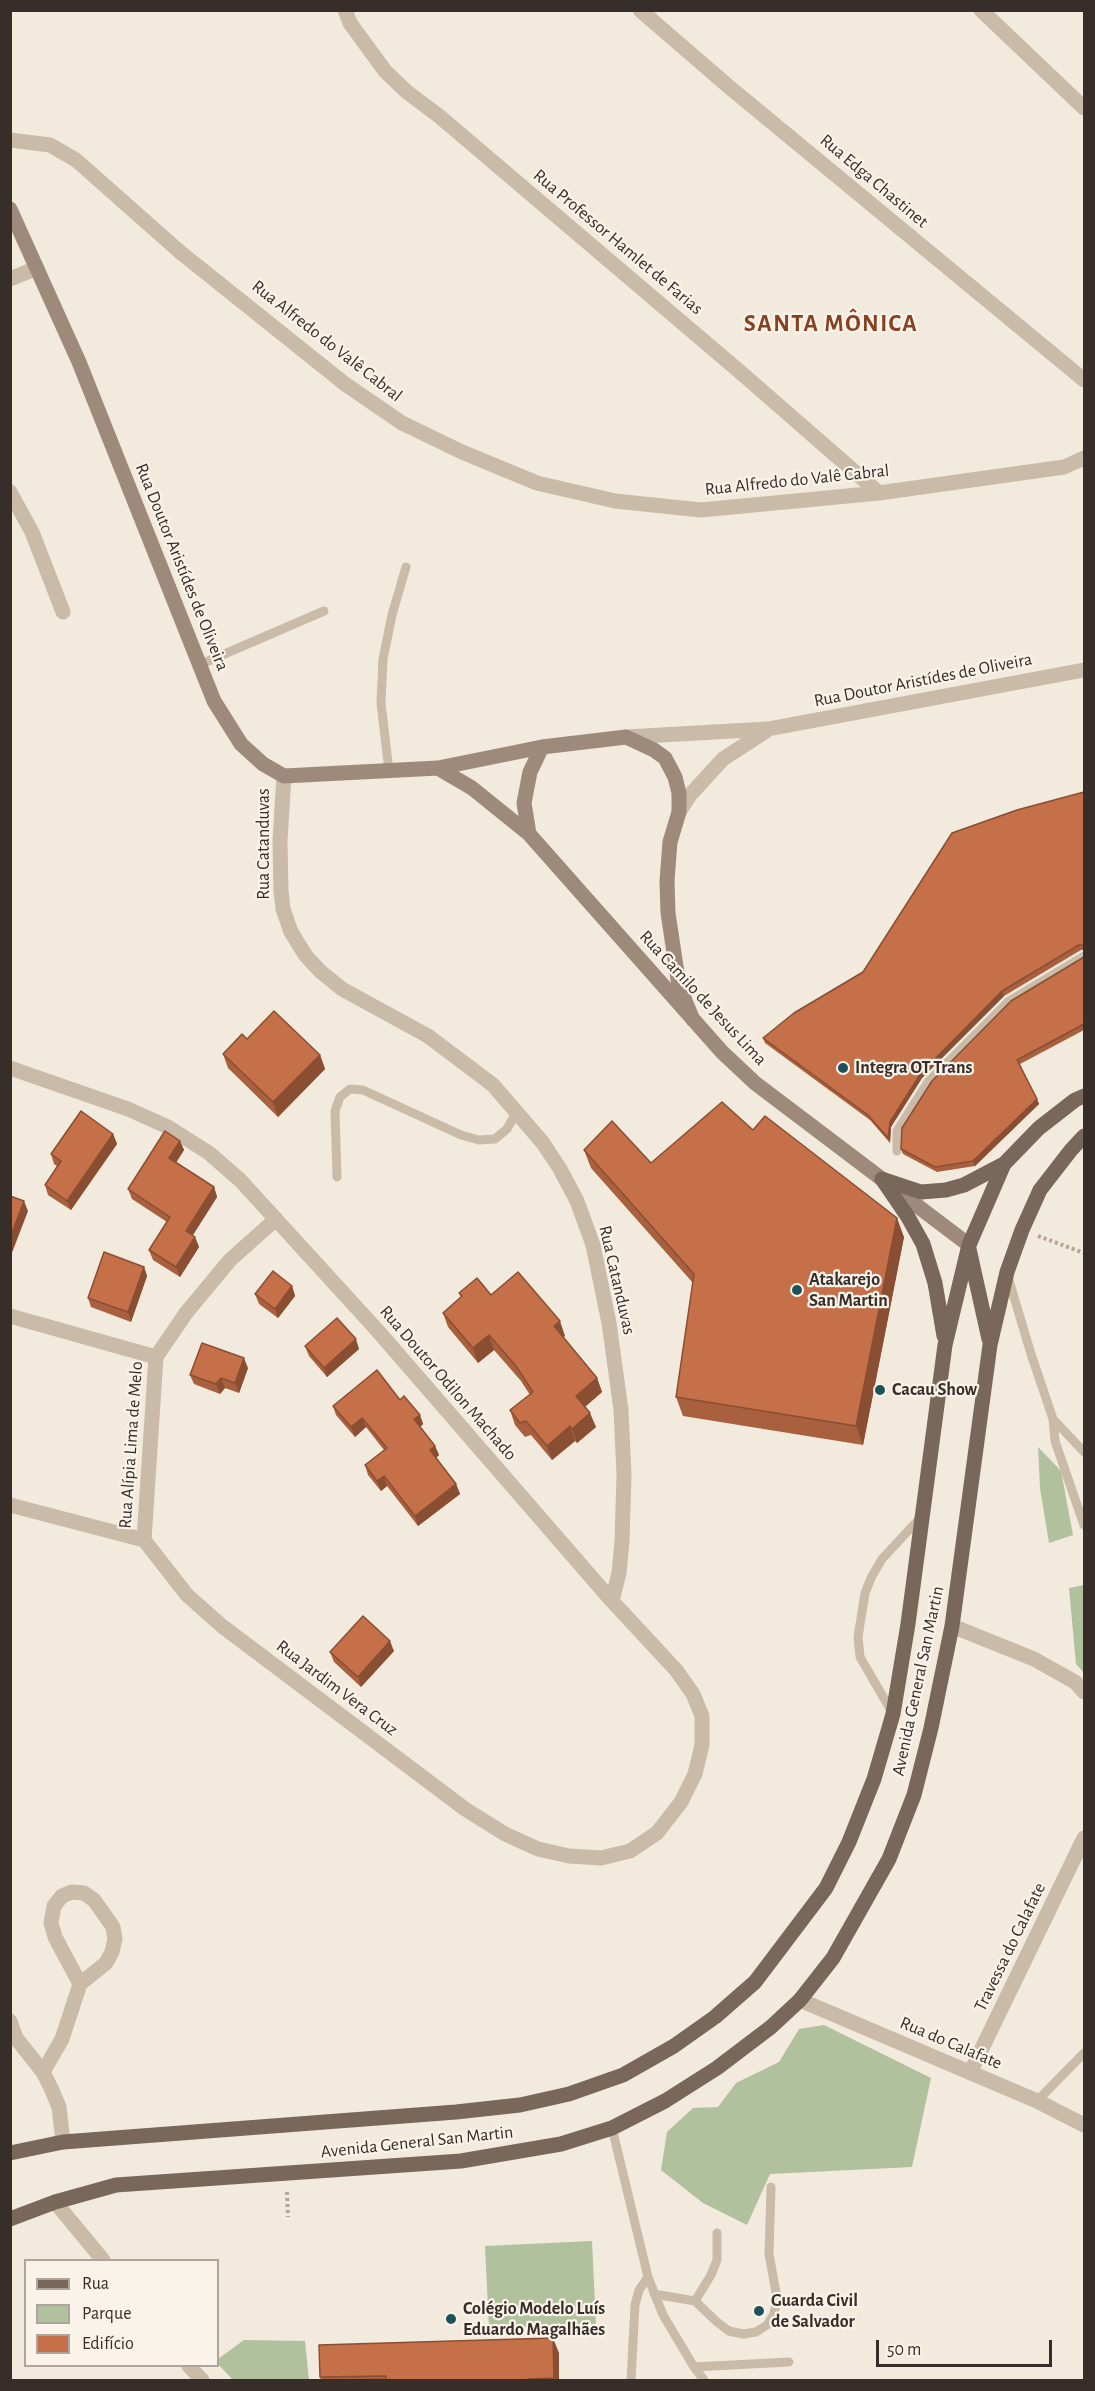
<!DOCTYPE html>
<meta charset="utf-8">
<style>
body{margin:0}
#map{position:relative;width:1095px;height:2391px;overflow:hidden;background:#f2eadd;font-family:"Alegreya Sans",sans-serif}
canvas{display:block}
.frame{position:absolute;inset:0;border:12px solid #372e29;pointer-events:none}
.legend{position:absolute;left:24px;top:2259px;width:195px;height:108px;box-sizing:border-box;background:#faf3ea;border:2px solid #aca49d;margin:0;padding:8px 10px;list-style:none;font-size:18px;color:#372e29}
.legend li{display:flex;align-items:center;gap:12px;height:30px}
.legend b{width:30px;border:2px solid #aca49d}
.scale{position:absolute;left:876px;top:2340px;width:176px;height:27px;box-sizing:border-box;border:3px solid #372e29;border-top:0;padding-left:8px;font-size:18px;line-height:21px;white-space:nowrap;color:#372e29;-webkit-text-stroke:4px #faf3ea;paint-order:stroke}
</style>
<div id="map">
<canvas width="1095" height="2391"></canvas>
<div class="frame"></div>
<ul class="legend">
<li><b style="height:8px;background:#79675a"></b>Rua</li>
<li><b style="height:16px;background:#b2c19d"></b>Parque</li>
<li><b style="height:16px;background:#c57048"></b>Edifício</li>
</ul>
<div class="scale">50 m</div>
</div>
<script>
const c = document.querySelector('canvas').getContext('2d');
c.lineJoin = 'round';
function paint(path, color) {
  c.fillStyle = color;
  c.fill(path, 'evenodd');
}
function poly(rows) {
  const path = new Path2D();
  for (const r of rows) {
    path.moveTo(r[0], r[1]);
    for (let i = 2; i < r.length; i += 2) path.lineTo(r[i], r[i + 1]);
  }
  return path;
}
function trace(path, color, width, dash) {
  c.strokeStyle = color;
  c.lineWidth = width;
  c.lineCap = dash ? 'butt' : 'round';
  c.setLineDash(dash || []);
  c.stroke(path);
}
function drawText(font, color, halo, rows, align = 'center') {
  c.font = font + ' "Alegreya Sans",sans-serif';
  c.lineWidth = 4.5;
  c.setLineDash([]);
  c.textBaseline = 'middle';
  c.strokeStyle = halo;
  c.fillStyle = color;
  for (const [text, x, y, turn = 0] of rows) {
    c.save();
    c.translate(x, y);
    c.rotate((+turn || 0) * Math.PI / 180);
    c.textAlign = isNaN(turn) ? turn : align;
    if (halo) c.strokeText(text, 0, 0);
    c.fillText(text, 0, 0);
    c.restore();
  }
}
const green = poly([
 [1038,1447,1061,1471,1073,1535,1049,1543,1040,1488],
 [1084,1585,1084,1673,1076,1664,1069,1588],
 [824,2025,931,2078,912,2167,770,2174,747,2225,703,2203,661,2170,667,2132,693,2108,718,2107,736,2083,779,2062,799,2029],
 [592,2241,596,2324,489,2329,485,2246],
 [244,2340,305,2341,309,2380,233,2380,218,2364,218,2359]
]);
const path = poly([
 [1038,1236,1084,1253],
 [287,2192,288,2217]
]);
const service = poly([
 [199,665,324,611],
 [389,771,381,703,383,659,392,615,406,567],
 [897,1151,897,1131,928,1082,1009,1001,1084,956],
 [337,1177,335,1111,340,1097,350,1089,363,1090,461,1135,479,1140,495,1139,507,1129,517,1111],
 [1008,1277,1031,1354,1053,1419,1055,1441,1084,1525],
 [1053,1419,1084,1452],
 [893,1714,860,1657,858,1637,865,1593,872,1576,882,1559,921,1517],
 [1037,2101,1084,2053],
 [612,2128,648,2277,663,2315,694,2367,789,2362],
 [654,2294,695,2301,717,2322,729,2331,743,2334,756,2332,767,2325,774,2314,777,2298,769,2254,771,2187],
 [695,2301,711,2275,717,2260,717,2233],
 [694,2367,704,2380],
 [631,2380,635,2305,639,2290,648,2277]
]);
const minor = poly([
 [345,10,350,23,385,71,407,92,439,116,739,371,879,493],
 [640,10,728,86,1084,380],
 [981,10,1084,108],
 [10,140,50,145,76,160,180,252,345,384,402,423,462,452,537,483,615,501,701,510,879,493,1064,467,1084,458],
 [10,279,37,268],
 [10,492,32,532,63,612],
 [284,776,280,841,281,890,283,909,291,932,306,956,320,971,342,989,428,1036,493,1085,543,1143,560,1169,577,1201,593,1245,609,1323,621,1410,624,1475,622,1541,619,1573,612,1601],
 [10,1068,128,1109,168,1127,209,1153,240,1180,377,1330,612,1601,676,1670,693,1694,702,1716,702,1745,695,1774,681,1802,657,1833,630,1851,601,1858,569,1856,538,1849,505,1834,465,1809,222,1626,187,1595,144,1540,10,1505],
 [10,1316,156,1357],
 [144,1540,156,1357,186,1313,230,1260,276,1219],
 [952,1626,1034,1659,1075,1682,1084,1692],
 [800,2000,1037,2101,1084,2125],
 [10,2021,16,2038,43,2072,51,2088,59,2107,63,2142],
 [43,2072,62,2039,80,1984,106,1963,112,1952,115,1939,113,1927,94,1900,84,1893,72,1892,62,1896,54,1906,51,1923,55,1937,80,1984],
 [970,2073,1084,1838],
 [55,2202,103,2260],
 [189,2366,202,2380]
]);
const tertiary = poly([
 [626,737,768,729,1084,670],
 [679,812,690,795,723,759,766,731]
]);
const secondary = poly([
 [10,209,79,362,214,701,241,744,263,764,284,776,438,768,542,747,626,737,654,750,665,758,675,777,679,793,679,812,670,842,667,881,668,913,679,986,693,1020],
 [438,768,472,788,529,834,722,1052,755,1083,969,1245],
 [529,834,524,803,530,772,542,747]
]);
const primary = poly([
 [882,1179,908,1217,923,1244,935,1283,944,1336],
 [882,1179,921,1192,946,1190,964,1185,1004,1164],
 [969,1249,989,1339],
 [10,2153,63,2142,456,2112,520,2105,569,2094,623,2075,674,2046,715,2017,755,1982,826,1888,849,1842,874,1779,893,1714,908,1624,945,1345,969,1245,1004,1164,1039,1128,1075,1100,1084,1096],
 [10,2219,55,2202,116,2185,461,2161,561,2144,612,2128,665,2101,717,2068,771,2027,800,2000,833,1958,889,1859,914,1795,931,1728,952,1626,990,1345,1007,1272,1022,1230,1040,1190,1071,1150,1084,1136]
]);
const wall = poly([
 [1084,792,1084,950,1081,950,1004,996,922,1078,891,1127,890,1143,870,1120,765,1043,763,1038,863,972],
 [1084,957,1084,1030,1020,1064,1039,1104,975,1166,937,1172,903,1154,901,1149],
 [247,1039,320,1055,325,1069,278,1117,228,1068,223,1054],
 [113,1134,117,1144,71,1210,48,1195,45,1185,57,1166,54,1164,51,1154],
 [180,1141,184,1150,176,1163,214,1187,217,1197,193,1235,195,1237,199,1247,180,1277,153,1260,149,1250,167,1222,132,1199,128,1189],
 [584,1150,651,1163,904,1237,863,1445,683,1416,676,1397,693,1283,591,1168],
 [144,1267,147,1276,131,1322,91,1307,88,1298],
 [292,1286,295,1296,278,1318,259,1304,255,1294],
 [459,1293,491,1295,565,1336,563,1337,597,1378,602,1392,585,1407,596,1427,577,1443,575,1441,552,1460,531,1435,525,1437,515,1425,510,1410,530,1395,521,1381,494,1350,478,1363,448,1327,443,1313,461,1297],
 [305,1346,359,1349,327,1377,309,1356],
 [248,1368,239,1393,225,1388,220,1394,194,1384,190,1375],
 [400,1400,420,1415,423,1424,420,1427,435,1446,439,1455,436,1458,456,1484,460,1494,418,1526,387,1486,381,1491,368,1475,365,1465,384,1450,366,1427,355,1437,336,1415,333,1406],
 [394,1651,361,1687,334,1662,330,1652],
 [559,2353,559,2380,321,2380,320,2377]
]);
const shadedWall = poly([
 [1002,991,1004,996,922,1078,891,1127,890,1143,888,1138,890,1122,921,1073],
 [320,1055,325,1069,278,1117,273,1102],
 [1037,1099,1039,1104,975,1166,973,1161],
 [113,1134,117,1144,71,1210,67,1201],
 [180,1141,184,1150,172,1168,169,1158],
 [214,1187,217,1197,189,1241,186,1231],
 [24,1201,28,1211,10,1258,10,1238],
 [897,1218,904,1237,863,1445,856,1426],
 [195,1237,199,1247,180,1277,176,1267],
 [144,1267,147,1276,131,1322,128,1312],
 [292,1286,295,1296,278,1318,275,1309],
 [560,1321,565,1336,560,1340,554,1326],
 [489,1335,494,1350,478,1363,473,1348],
 [356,1339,359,1349,327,1377,324,1368],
 [244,1358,248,1368,239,1393,235,1383],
 [221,1378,225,1388,220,1394,216,1384],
 [597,1378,602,1392,581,1410,576,1396],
 [590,1413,596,1427,577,1443,572,1429],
 [420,1415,423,1424,418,1429,414,1419],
 [362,1418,366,1427,355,1437,351,1427],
 [570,1426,575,1441,552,1460,547,1446],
 [435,1446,439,1455,433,1460,430,1450],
 [384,1476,387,1486,381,1491,377,1481],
 [456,1484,460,1494,418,1526,415,1516],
 [390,1641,394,1651,361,1687,358,1677],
 [553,2338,559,2353,559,2380,555,2380,554,2378]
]);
const building = poly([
 [1084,792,1084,945,1079,945,1002,991,921,1073,890,1122,888,1138,868,1115,763,1038,794,1013,863,972,952,833,1017,810,1084,792],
 [1084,957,1084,1024,1017,1060,1037,1099,973,1161,935,1167,901,1149,902,1128,932,1081,1011,1001,1084,957],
 [274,1011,320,1055,273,1102,223,1054,242,1034,247,1039,274,1011],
 [722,1102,753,1130,765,1116,897,1218,856,1426,676,1397,694,1274,584,1150,612,1121,651,1163,722,1102],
 [81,1111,113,1134,67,1201,45,1185,61,1161,51,1154,81,1111],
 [165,1131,180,1141,169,1158,214,1187,186,1231,195,1237,176,1267,149,1250,170,1217,128,1189,165,1131],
 [10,1196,24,1201,10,1238,10,1196],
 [104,1252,144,1267,128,1312,88,1298,104,1252],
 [273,1271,292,1286,275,1309,255,1294,273,1271],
 [518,1272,560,1321,554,1326,597,1378,576,1396,590,1413,572,1429,570,1426,547,1446,526,1421,520,1423,510,1410,533,1392,516,1366,489,1335,473,1348,443,1313,462,1296,459,1293,477,1278,491,1295,518,1272],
 [337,1318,356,1339,324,1368,305,1346,337,1318],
 [202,1343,244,1358,235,1383,221,1378,216,1384,190,1375,202,1343],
 [377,1370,400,1400,404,1396,420,1415,414,1419,435,1446,430,1450,456,1484,415,1516,384,1476,377,1481,365,1465,387,1448,362,1418,351,1427,333,1406,377,1370],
 [363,1616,390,1641,358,1677,330,1652,363,1616],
 [553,2338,554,2378,528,2379,528,2380,386,2380,386,2376,320,2377,319,2345,553,2338]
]);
const markers = [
 [843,1068,6,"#1e5159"],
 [797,1290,6,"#1e5159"],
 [880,1390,6,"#1e5159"],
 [759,2311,6,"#1e5159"],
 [451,2319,6,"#1e5159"]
];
const streetNames = [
 ["Rua Edga Chastinet",874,181,40],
 ["Rua Professor Hamlet de Farias",618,242,40],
 ["Rua Alfredo do Valê Cabral",327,341,38],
 ["Rua Alfredo do Valê Cabral",797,480,-6],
 ["Rua Doutor Aristídes de Oliveira",182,567,68],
 ["Rua Doutor Aristídes de Oliveira",923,680,-11],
 ["Rua Catanduvas",264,844,-90],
 ["Rua Camilo de Jesus Lima",703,998,47],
 ["Rua Catanduvas",617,1280,77],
 ["Rua Doutor Odilon Machado",448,1383,49],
 ["Rua Alípia Lima de Melo",131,1445,-86],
 ["Avenida General San Martin",918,1681,-78],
 ["Rua Jardim Vera Cruz",337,1688,37],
 ["Travessa do Calafate",1010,1947,-64],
 ["Rua do Calafate",951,2043,23],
 ["Avenida General San Martin",417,2142,-6]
];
const poiNames = [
 ["Integra OT Trans",855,1068],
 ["Atakarejo",809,1280],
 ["San Martin",809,1301],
 ["Cacau Show",892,1390],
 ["Guarda Civil",771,2301],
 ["de Salvador",771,2322],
 ["Colégio Modelo Luís",463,2309],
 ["Eduardo Magalhães",463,2330]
];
const districtNames = [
 ["SANTA MÔNICA",831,324]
];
paint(green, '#b2c19d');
trace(path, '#b6a593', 4, [3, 3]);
trace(service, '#cabba9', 9);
trace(minor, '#cabba9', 15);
trace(tertiary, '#cabba9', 15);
trace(secondary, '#9e8a7a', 15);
trace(primary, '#79675a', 15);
paint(wall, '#a9603e');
paint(shadedWall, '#8a4e32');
paint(building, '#c57048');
trace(building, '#8a4e32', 1.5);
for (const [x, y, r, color] of markers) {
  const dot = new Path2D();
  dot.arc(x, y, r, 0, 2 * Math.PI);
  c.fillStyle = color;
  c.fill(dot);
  trace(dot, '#faf3ea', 2);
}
drawText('18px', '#372e29', '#faf3ea', streetNames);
drawText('bold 18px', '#372e29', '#faf3ea', poiNames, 'left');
c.letterSpacing = '1.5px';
drawText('bold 24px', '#864122', '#faf3ea', districtNames);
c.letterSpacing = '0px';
</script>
